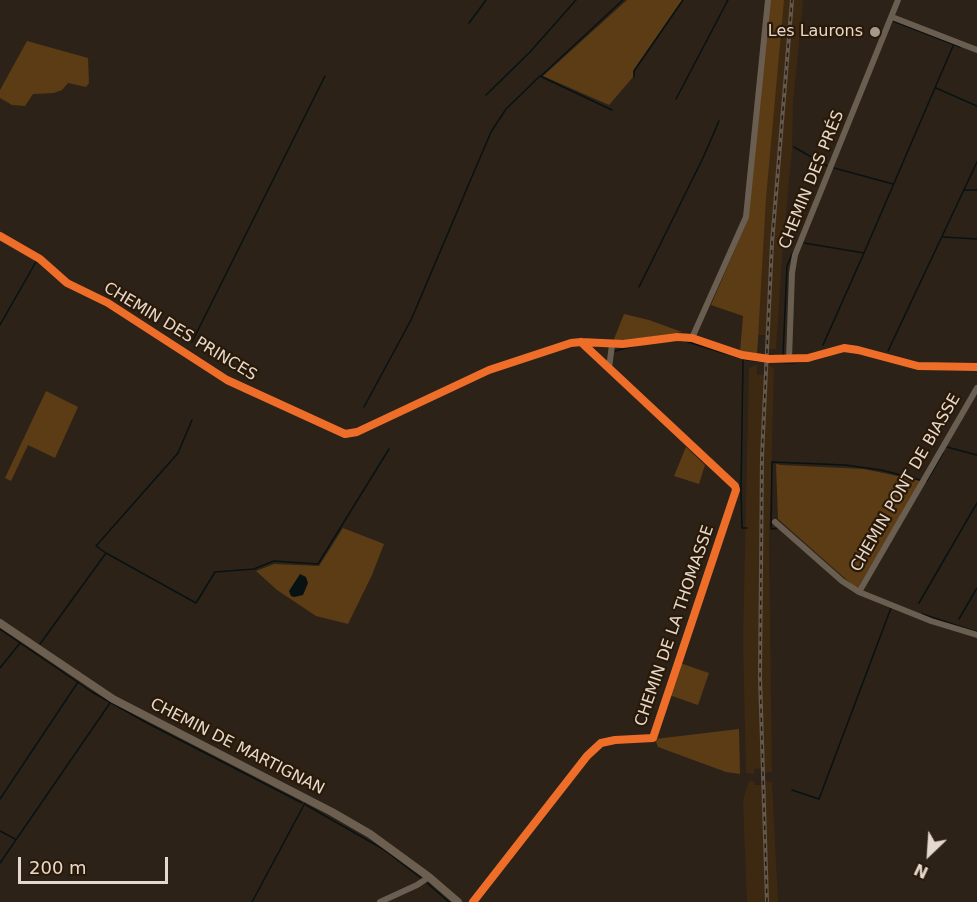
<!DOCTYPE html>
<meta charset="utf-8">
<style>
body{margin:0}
#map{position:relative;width:977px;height:902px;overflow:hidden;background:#2c2218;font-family:"DejaVu Sans",sans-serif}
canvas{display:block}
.north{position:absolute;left:899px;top:824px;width:60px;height:60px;-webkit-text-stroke:4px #2a1907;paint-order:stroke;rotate:205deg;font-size:16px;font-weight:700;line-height:24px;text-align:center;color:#e5d9ce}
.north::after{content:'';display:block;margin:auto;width:21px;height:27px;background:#e5d9ce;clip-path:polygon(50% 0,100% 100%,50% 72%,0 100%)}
.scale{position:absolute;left:18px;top:857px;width:150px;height:27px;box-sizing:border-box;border:3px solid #e5d9ce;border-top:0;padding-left:8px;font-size:18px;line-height:21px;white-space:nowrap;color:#e5d9ce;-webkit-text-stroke:4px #2a1907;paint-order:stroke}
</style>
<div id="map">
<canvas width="977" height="902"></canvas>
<div class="north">N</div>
<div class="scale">200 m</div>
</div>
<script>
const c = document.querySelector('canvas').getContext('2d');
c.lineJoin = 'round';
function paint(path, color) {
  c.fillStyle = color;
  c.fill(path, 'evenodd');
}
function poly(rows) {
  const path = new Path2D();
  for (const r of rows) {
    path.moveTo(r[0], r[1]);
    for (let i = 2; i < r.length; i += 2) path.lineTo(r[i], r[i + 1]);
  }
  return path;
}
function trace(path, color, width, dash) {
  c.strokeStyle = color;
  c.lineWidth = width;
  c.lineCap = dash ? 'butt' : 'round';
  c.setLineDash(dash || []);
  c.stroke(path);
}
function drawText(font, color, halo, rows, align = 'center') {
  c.font = font + ' "DejaVu Sans",sans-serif';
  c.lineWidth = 4.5;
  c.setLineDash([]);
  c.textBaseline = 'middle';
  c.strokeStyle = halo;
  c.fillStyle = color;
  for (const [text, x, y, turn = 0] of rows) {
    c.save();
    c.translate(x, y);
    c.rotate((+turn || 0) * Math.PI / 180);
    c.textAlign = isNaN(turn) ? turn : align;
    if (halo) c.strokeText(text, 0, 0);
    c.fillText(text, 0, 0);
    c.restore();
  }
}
const built = poly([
 [779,0,803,0,793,103,792,148,782,259,776,349,768,349,768,335,758,335,758,347,752,323],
 [757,365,757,375,767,375,767,365,774,368,769,548,772,772,764,773,764,768,754,769,754,774,746,773,743,641,749,368],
 [749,781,754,781,754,785,764,785,764,781,772,782,778,902,747,902,743,800]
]);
const green = poly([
 [627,0,682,0,633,71,634,76,609,105,543,76],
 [770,0,784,0,766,198,757,355,740,352,743,316,711,305,745,226],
 [27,41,88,58,89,83,86,87,68,83,62,90,54,93,33,94,25,106,12,105,0,98,0,90],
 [624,314,649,320,682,332,614,342,614,339],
 [46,391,78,407,55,458,28,445,11,481,5,478],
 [686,447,705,465,699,484,674,476],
 [776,464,781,465,864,469,921,481,857,589,778,519],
 [343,528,384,544,372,575,348,624,316,616,277,590,256,571,274,564,319,566],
 [680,663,709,673,698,705,669,695],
 [739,729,740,774,726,772,658,747,655,739]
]);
const water = poly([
 [300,574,306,577,308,583,303,595,294,597,291,596,289,591]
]);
const stream = poly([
 [893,21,960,47],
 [469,23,486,0],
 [541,76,623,0],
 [634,77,634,71,683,0],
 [936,88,977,106],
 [486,95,530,52,576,0],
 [676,99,728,0],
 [794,147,827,166],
 [834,168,893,184],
 [964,190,977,190],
 [943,237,977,239],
 [804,243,864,253,953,46],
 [639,287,702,160,719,121],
 [0,325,37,260],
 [672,341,685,341,743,359,756,361,792,363,814,360,828,355],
 [192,342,325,76],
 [823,345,864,253],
 [615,351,638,345],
 [888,351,977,162],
 [783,355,787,266,793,252],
 [743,360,741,490,742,528,747,528],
 [885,360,916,368],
 [926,369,972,370],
 [364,407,411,320,491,132,506,109,540,76,612,110],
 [947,447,977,455],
 [925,481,927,481,943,453],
 [778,528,771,529,772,462,845,465,881,470,920,480],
 [106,553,196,603,215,572,254,569,274,561,318,564,389,449],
 [919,603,977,503],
 [922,614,977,632],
 [959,619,977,588],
 [0,629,92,692,147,723,302,803],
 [40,644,106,553,96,546,178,453,192,420],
 [0,668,20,643],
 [792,790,819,799,891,608],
 [0,799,78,682],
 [306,805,383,849,421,878],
 [0,831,15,839],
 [0,863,110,703],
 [427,883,449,902],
 [252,902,305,803]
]);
const street = poly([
 [892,17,977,50],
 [0,236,40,259,67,283,108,303,227,380,345,434,357,432,489,370,571,343,581,342,623,344,677,337,692,338,742,355,769,359,808,358,844,348,858,350,918,366,977,367],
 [692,338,746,217,768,0],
 [789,359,792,273,795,255,898,0],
 [609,368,612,345],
 [775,522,842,581,859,592,931,621,977,635],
 [859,592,977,388],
 [380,902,417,885,429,877],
 [473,902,587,756,601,743,615,740,653,738,736,490,735,486,582,342]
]);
const secondary = poly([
 [0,623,113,699,332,812,370,834,429,877,458,902]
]);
const rail = poly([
 [767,902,760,677,762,456,772,243,792,0]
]);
const cycleway = poly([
 [0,236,40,259,67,283,108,303,227,380,345,434,357,432,489,370,571,343,581,342,623,344,677,337,692,338,742,355,769,359,808,358,844,348,858,350,918,366,977,367],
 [473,902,587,756,601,743,615,740,653,738,736,490,735,486,581,342]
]);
const markers = [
 [875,32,6,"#a4998e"]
];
const poiNames = [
 ["Les Laurons",863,32]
];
const streetNames = [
 ["CHEMIN DES PRÉS",812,180,-68],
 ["CHEMIN DES PRINCES",180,332,31],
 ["CHEMIN PONT DE BIASSE",906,483,-60],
 ["CHEMIN DE LA THOMASSE",675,626,-71],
 ["CHEMIN DE MARTIGNAN",237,747,27]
];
paint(built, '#3d2912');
paint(green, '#5c3c15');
paint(water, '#081213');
trace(stream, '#081213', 1.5);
trace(street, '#6a5e51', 6);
trace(secondary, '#6d5f50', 8);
trace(rail, '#62584e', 4);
trace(rail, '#2a1907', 1.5, [4.5]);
trace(cycleway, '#ee6e29', 8);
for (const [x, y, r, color] of markers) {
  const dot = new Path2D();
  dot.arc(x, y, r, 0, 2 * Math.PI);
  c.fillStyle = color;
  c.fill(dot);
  trace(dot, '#2a1907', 2);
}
drawText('16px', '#e5d9ce', '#2a1907', poiNames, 'right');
drawText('16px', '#e5d9ce', '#2a1907', streetNames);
</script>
